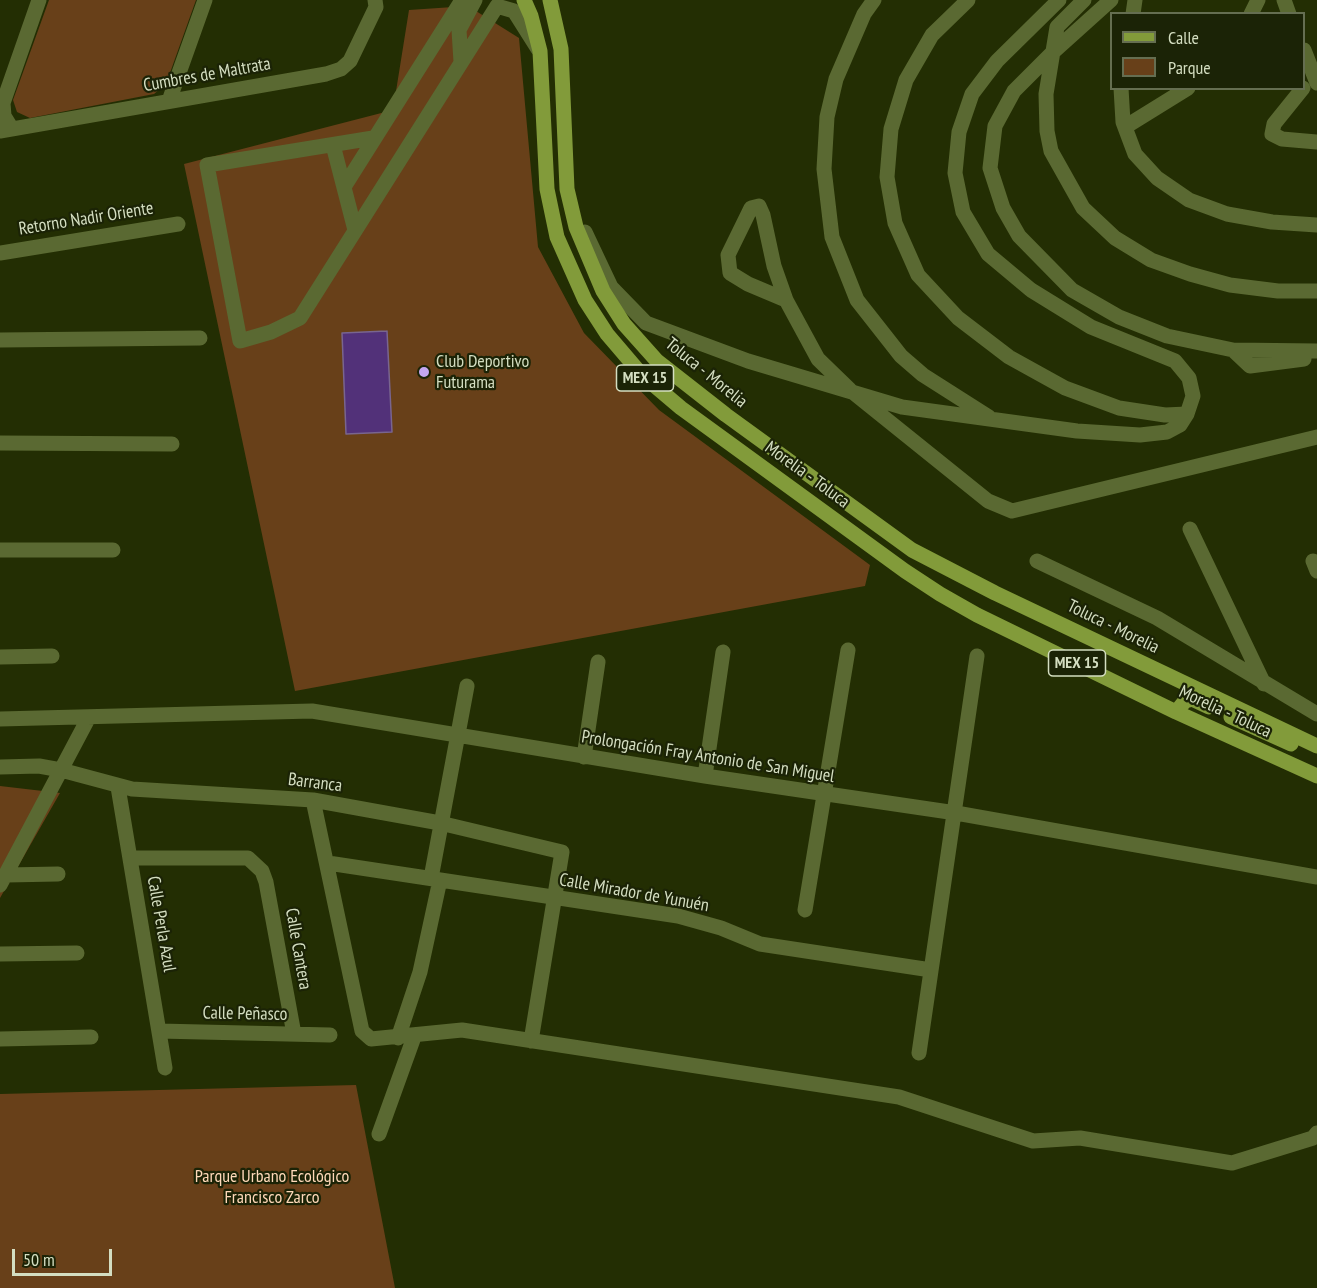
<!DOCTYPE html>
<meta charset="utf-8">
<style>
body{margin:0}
#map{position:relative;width:1317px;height:1288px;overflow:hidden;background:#232e03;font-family:"PT Sans Narrow",sans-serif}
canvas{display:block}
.legend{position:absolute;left:1110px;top:12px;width:195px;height:78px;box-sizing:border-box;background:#1b2306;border:2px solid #656e51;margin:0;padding:8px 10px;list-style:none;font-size:18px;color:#d4dec1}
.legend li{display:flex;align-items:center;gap:12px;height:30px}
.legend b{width:30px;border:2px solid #656e51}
.scale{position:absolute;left:12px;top:1249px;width:100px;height:27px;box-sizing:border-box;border:3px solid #d4dec1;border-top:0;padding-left:8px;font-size:18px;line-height:21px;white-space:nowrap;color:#d4dec1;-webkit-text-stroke:4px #1b2306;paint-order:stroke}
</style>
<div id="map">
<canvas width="1317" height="1288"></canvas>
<ul class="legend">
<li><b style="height:8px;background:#829b3a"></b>Calle</li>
<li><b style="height:16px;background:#684019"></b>Parque</li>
</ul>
<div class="scale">50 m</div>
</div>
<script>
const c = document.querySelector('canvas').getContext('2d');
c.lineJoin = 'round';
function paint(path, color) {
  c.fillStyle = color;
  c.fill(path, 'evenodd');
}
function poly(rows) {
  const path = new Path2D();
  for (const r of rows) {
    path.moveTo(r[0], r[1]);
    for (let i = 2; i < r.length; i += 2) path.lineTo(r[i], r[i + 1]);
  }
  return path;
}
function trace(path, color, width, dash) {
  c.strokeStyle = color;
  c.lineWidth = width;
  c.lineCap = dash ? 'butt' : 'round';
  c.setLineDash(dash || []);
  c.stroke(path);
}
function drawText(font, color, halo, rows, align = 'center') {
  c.font = font + ' "PT Sans Narrow",sans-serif';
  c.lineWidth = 4.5;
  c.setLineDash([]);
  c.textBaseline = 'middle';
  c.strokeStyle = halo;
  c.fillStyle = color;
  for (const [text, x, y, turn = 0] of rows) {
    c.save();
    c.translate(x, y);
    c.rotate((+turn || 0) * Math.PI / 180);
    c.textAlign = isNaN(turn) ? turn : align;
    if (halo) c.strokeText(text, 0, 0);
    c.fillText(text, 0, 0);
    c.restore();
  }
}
const green = poly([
 [49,0,196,0,166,84,154,94,30,118,17,112,13,100],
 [468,6,519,38,538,247,584,333,659,410,870,565,865,586,295,691,184,164,393,110,409,10],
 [0,786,60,793,0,898],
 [356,1085,395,1288,0,1288,0,1094]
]);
const water = poly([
 [387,331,392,432,346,434,342,333,387,331]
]);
const minor = poly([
 [874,0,864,14,836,79,827,117,824,169,832,237,857,300,901,356,923,375,989,417],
 [968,0,932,35,906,80,891,129,887,177,895,223,918,275,958,318,1009,357,1065,388,1119,408,1165,415,1187,414],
 [1084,0,1057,27,1046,94,1047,131,1051,151,1083,208,1115,238,1151,260,1190,274,1230,285,1278,291,1317,291],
 [1111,0,1051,54,1014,91,995,126,990,168,1003,208,1019,236,1072,290,1119,317,1167,336,1233,350,1317,351],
 [1284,0,1289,14],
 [1133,14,1135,0],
 [1251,14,1258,0],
 [1304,50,1317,83],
 [461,62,459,30,475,0],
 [1121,88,1123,122,1135,154,1157,178,1189,200,1227,214,1272,222,1317,225],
 [1303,88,1274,124,1272,134,1282,139,1317,142],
 [169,101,205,0],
 [1125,127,1188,88],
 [12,129,4,116,3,103,39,0],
 [0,131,326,74,341,69,350,61,376,7,375,0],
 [373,138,207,165,240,341,271,332,300,318,497,6,514,11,538,49],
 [333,145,355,230],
 [344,187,462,0],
 [585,232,611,287,646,323,748,361,902,407,1077,431,1140,435,1167,432,1180,425,1187,414,1193,396,1189,378,1175,361,1091,327,1031,290,988,254,963,212,955,173,959,132,972,94,997,61,1059,0],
 [0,253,178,224],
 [786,300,748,284,730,273,728,255,751,208,759,206,763,215,774,266,786,300,818,359,850,390,988,501,1012,511,1317,437],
 [0,340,200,338],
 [1233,350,1250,366,1304,359],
 [0,443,172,444],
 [1190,529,1264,684],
 [0,550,113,550],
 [1037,561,1157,618,1317,714],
 [1313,561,1317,571],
 [0,657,52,656],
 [0,719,312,711,705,776,956,813,1317,877],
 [584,757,598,662],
 [0,767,39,766,61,770,132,789,313,800,440,823,562,852,531,1041],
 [705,776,723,652],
 [118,787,165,1068],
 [313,800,362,1031,371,1039,462,1030,899,1097,1033,1141,1080,1138,1232,1163,1313,1138,1317,1133],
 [130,858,248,858,262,871,266,882,294,1034],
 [328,863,678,916,721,928,760,944,931,970],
 [6,875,58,874],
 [431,878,467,686],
 [0,885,89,717],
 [805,910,848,650],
 [0,954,77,953],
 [159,1031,330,1035],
 [398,1038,420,972,440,880],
 [0,1039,91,1037],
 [919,1053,977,656],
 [379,1134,414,1037]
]);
const major = poly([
 [524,0,531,16,540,51,547,189,557,237,585,300,607,334,642,375,681,408,905,571,940,594,977,615,1176,712,1317,776],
 [550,0,561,49,567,189,576,227,603,291,624,324,657,361,726,415,912,550,995,593,1317,746],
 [1176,712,1185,701,1192,699,1209,707],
 [1231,717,1291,744]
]);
const markers = [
 [424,372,6,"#c4a7f1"]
];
const shields = [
 [645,378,57],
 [1077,663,57]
];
const shieldNames = [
 ["MEX 15",645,378],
 ["MEX 15",1077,663]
];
const streetNames = [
 ["Cumbres de Maltrata",207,75,-10],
 ["Retorno Nadir Oriente",86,219,-9],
 ["Toluca - Morelia",706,373,39],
 ["Morelia - Toluca",807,475,36],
 ["Toluca - Morelia",1113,627,26],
 ["Morelia - Toluca",1225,712,25],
 ["Prolongación Fray Antonio de San Miguel",708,757,9],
 ["Barranca",315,783,7],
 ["Calle Mirador de Yunuén",634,893,10],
 ["Calle Perla Azul",161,924,80],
 ["Calle Cantera",298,949,80],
 ["Calle Peñasco",245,1014,1]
];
const poiNames = [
 ["Club Deportivo",436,362],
 ["Futurama",436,383]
];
const parkNames = [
 ["Parque Urbano Ecológico",272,1177],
 ["Francisco Zarco",272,1198]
];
paint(green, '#684019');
paint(water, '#523179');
trace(water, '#79658f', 1.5);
trace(minor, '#5a6932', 15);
trace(major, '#829b3a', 15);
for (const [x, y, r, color] of markers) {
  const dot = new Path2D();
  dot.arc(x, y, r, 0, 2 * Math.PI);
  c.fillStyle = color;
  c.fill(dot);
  trace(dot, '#1b2306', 2);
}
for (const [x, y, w] of shields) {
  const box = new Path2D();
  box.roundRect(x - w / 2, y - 13, w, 26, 4.5);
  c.fillStyle = '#1b2306';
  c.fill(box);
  trace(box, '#d4dec1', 1.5);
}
drawText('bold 16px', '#d4dec1', null, shieldNames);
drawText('18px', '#d4dec1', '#1b2306', streetNames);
drawText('18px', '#d4dec1', '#1b2306', poiNames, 'left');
drawText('18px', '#ffd9b9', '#1b2306', parkNames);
</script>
